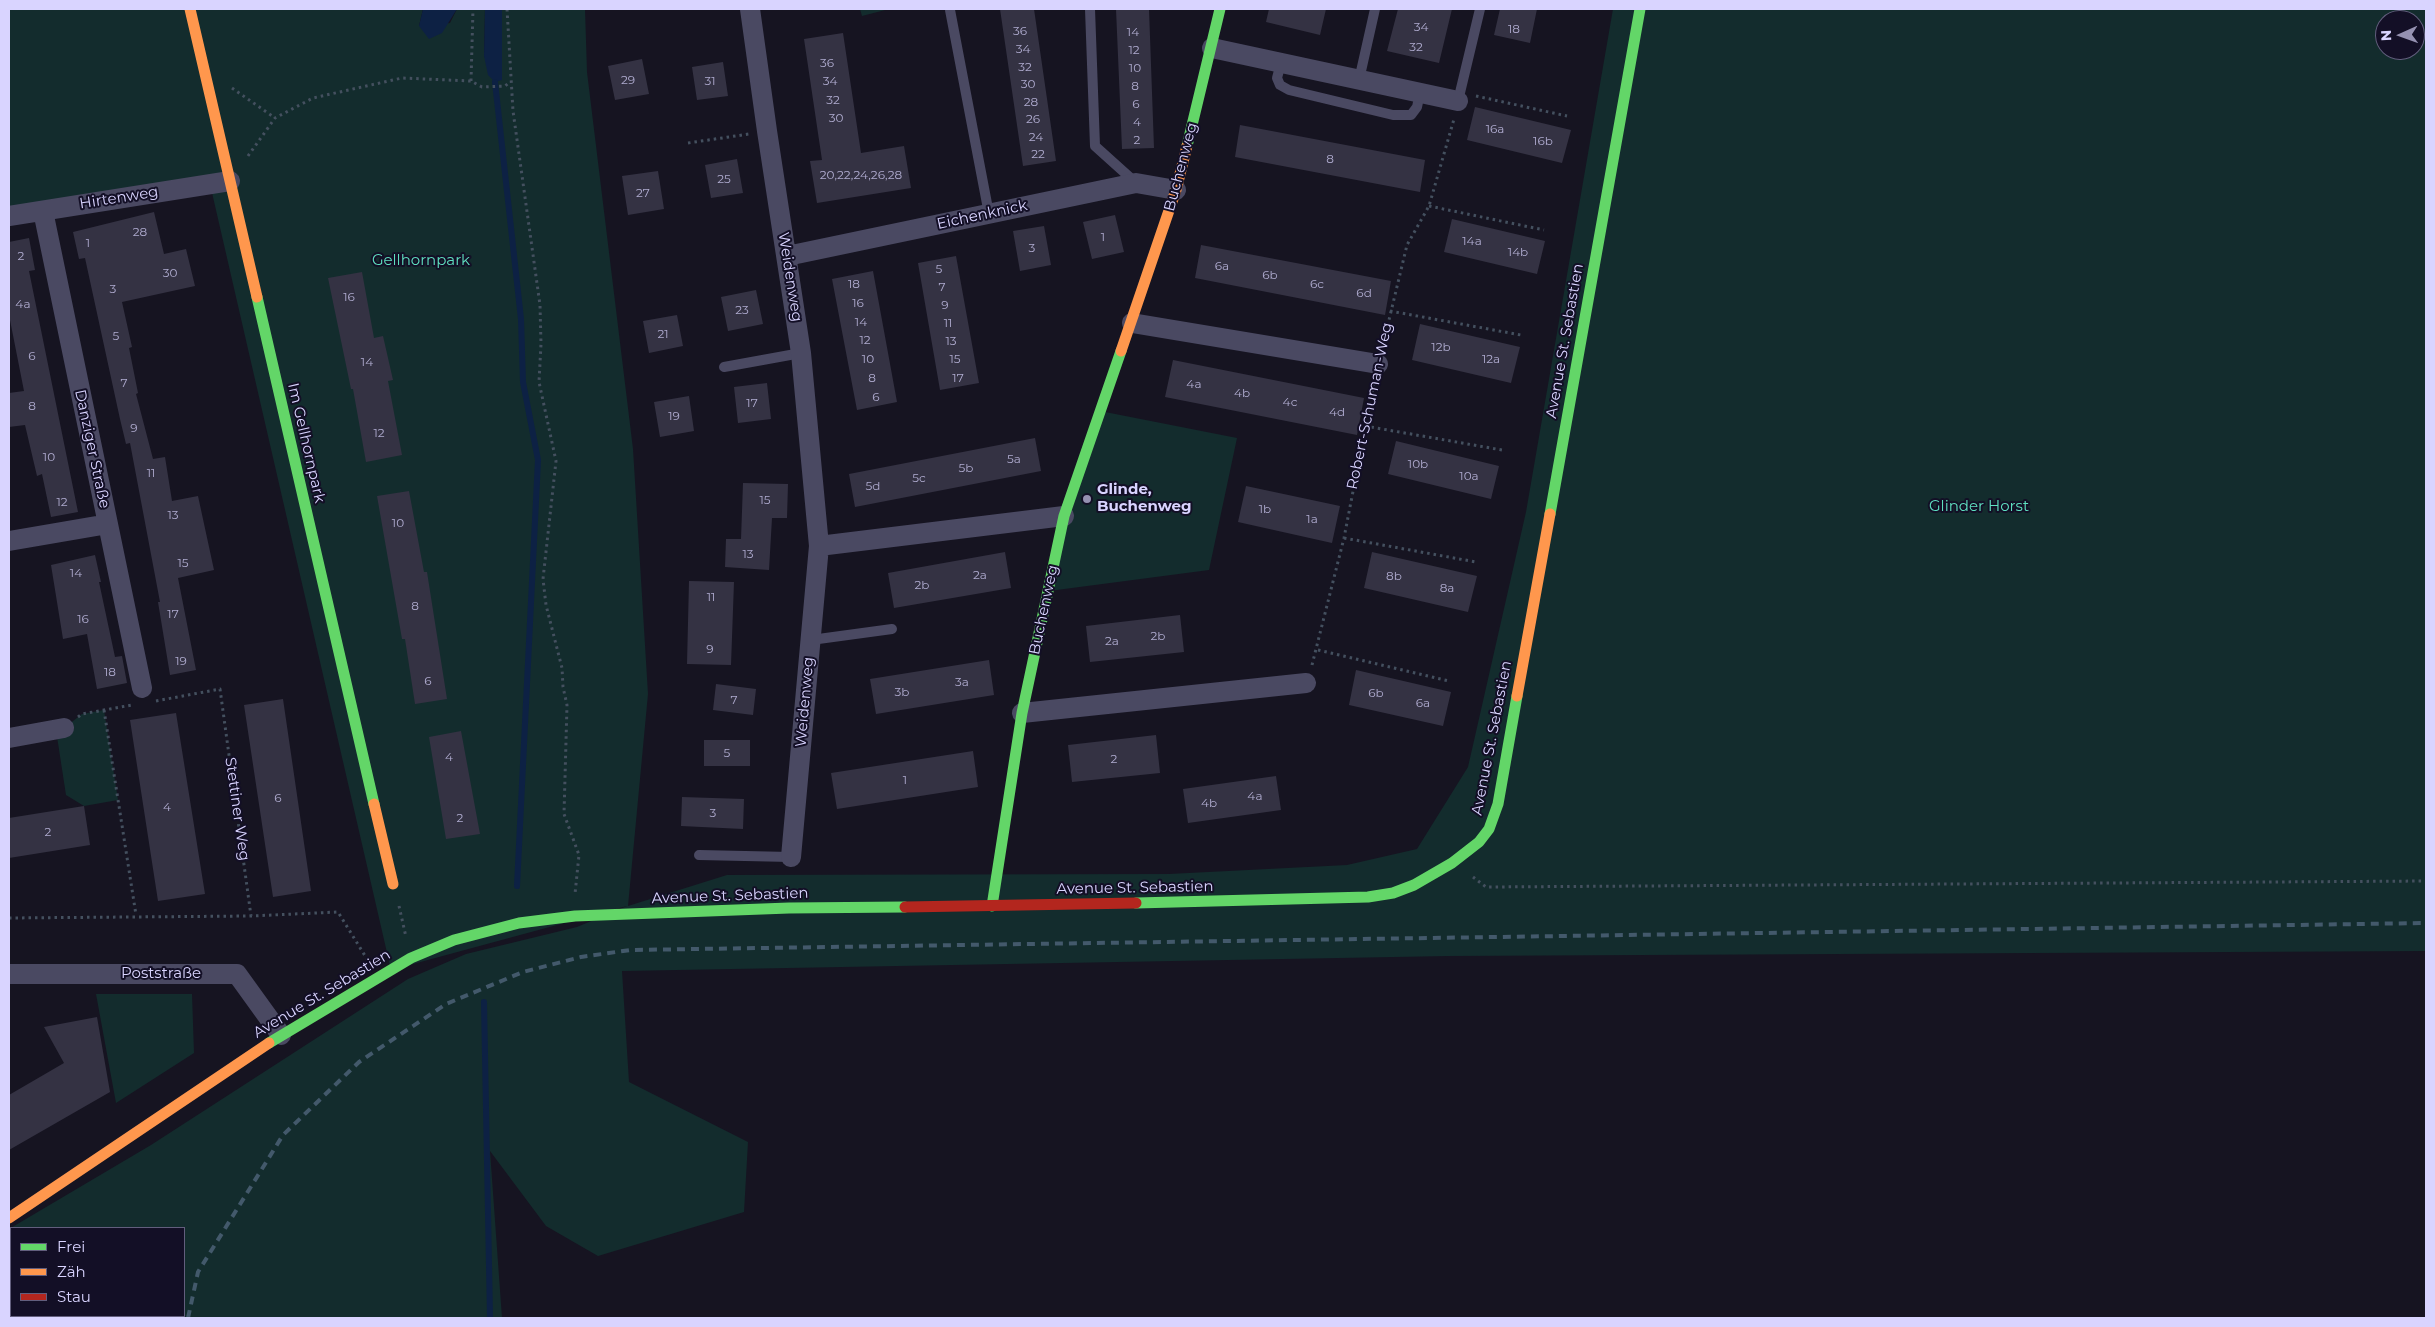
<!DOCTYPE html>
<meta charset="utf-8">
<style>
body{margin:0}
#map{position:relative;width:2435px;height:1327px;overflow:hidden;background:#161421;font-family:Montserrat,sans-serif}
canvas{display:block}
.frame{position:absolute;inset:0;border:10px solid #d9d4ff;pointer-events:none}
.legend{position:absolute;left:10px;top:1227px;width:175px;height:90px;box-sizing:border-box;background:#130f26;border:1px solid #625e7d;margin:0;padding:6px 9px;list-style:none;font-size:15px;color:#d9d4ff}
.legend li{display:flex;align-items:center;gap:10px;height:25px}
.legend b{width:25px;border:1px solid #625e7d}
.north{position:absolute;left:2375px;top:10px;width:50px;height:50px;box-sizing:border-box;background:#130f26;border:1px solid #625e7d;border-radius:50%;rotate:268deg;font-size:14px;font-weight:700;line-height:20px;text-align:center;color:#d9d4ff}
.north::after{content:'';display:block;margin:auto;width:18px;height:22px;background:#9591b1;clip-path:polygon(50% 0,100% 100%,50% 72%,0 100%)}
</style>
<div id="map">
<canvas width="2435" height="1327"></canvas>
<div class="frame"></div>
<ul class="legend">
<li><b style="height:6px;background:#63d668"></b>Frei</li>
<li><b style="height:6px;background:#ff974d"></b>Zäh</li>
<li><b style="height:6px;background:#b3261e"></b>Stau</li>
</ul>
<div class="north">N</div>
</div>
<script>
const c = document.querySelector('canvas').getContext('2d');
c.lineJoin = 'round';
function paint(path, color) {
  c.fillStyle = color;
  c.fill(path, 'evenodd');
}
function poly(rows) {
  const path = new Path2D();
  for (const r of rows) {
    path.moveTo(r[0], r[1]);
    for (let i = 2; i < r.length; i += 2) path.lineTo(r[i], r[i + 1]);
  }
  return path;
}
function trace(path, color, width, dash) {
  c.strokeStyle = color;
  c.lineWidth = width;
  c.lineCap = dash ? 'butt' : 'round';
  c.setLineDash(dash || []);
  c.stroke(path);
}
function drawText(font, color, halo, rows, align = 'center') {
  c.font = font + ' Montserrat,sans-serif';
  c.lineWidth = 4;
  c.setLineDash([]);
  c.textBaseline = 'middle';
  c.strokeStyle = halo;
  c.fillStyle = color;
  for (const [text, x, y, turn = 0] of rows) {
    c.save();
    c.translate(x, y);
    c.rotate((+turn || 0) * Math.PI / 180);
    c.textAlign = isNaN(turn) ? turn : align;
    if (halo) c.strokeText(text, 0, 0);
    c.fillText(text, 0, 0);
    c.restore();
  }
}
const green = poly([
 [9,9,423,9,419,26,450,23,457,9,485,9,484,56,502,79,502,9,585,9,587,72,633,449,648,694,628,906,727,875,1169,874,1347,865,1417,849,1468,767,1526,512,1613,9,2426,9,2426,951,1449,956,622,971,629,1082,748,1142,744,1212,598,1256,546,1226,490,1151,502,1318,9,1318,9,1229,151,1145,408,979,466,954,577,927,627,906,391,970,210,184,9,215],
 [2385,20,2415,20,2415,50,2385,50],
 [11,1228,184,1228,184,1316,11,1316],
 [860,9,889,9,862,16],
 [1100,411,1237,438,1209,570,1049,591],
 [104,710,118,800,84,806,66,795,56,730,64,728,82,714],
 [96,994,192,994,194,1053,116,1103]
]);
const water = poly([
 [423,9,457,9,442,33,429,39,419,26],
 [485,9,502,9,502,80,495,82,488,75,484,56]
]);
const stream = poly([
 [495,82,521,319,523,382,538,460,517,886],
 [484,1002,490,1318]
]);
const building = poly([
 [1000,9,1034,9,1056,161,1023,166],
 [1116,9,1149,9,1154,148,1122,149],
 [1269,9,1326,9,1320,35,1266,22],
 [1398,9,1452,9,1439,63,1387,51],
 [1500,9,1537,9,1530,43,1494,35],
 [843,33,861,153,904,146,911,188,817,203,810,161,822,160,804,39],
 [642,59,649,94,615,100,608,66],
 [723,62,728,96,697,100,692,67],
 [1475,107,1571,130,1562,163,1467,140],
 [1240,125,1425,160,1420,192,1235,157],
 [737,159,743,193,711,198,705,165],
 [658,171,664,209,628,215,622,176],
 [154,212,164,254,186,249,195,286,122,302,132,347,129,348,138,393,136,394,153,459,165,457,172,501,198,496,214,570,178,578,196,670,170,675,158,602,160,602,130,443,126,444,120,419,85,258,79,259,73,232],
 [1115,215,1124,252,1092,259,1083,222],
 [1452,219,1545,241,1537,274,1444,252],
 [1044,226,1051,265,1020,271,1013,231],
 [29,238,35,270,29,271,78,512,51,517,42,474,37,476,25,425,9,427,9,393,24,391,9,315,9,242],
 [1201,245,1391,281,1385,315,1195,278],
 [956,256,979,383,940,390,918,263],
 [873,271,897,402,857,410,832,279],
 [362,272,374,338,383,336,393,380,388,381,402,455,366,462,353,389,351,389,328,278],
 [756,290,763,324,728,331,721,297],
 [677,315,683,346,649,353,643,321],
 [1420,324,1520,347,1511,383,1412,360],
 [1173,360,1364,398,1357,435,1165,397],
 [767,383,771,419,738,423,734,387],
 [689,396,694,431,660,437,654,402],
 [1035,438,1041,471,855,507,849,474],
 [1396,441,1499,466,1491,499,1388,474],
 [743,483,788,484,787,518,772,518,769,570,725,567,726,539,741,539],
 [1246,486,1340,506,1332,543,1238,522],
 [409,491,424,572,427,572,447,699,415,704,405,639,402,639,377,496],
 [1005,552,1011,588,894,608,888,573],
 [1372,552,1477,576,1468,612,1364,588],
 [95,555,101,582,99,582,115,657,122,656,127,683,97,689,87,634,63,639,51,565],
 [689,581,734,582,731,665,687,664],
 [1180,615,1184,652,1090,662,1086,626],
 [989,660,994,695,876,714,870,679],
 [1356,670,1451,692,1443,726,1349,705],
 [716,684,756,689,753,715,713,710],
 [283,699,311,891,273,897,244,705],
 [176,713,205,894,158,901,130,720],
 [461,731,480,834,446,839,429,737],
 [1156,735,1160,773,1072,782,1068,745],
 [704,740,750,740,750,766,704,766],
 [973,751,978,787,837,809,831,773],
 [1276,776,1281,810,1188,823,1183,789],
 [682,797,744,799,743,829,681,826],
 [84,806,90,845,9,858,9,818],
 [97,1017,110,1092,9,1150,9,1095,64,1063,44,1027]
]);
const path = poly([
 [507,9,513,111,540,305,541,344,539,382,556,461,543,579,546,605,562,668,563,687,567,705,564,814,579,855,575,894],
 [471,81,473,9],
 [232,88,275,118],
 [1476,96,1567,116],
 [688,143,749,134],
 [248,156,275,118,313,98,402,78,471,81,482,87,505,86,510,82],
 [1429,206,1544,230],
 [1390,311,1521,335],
 [1383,345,1407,245,1429,206,1454,119],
 [1365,426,1502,450],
 [1344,538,1476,562],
 [1318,650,1449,681],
 [1312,665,1344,538,1374,383],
 [156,701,220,689,251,916],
 [104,710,136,915],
 [78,717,82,714,132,705],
 [1473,877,1486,887,2426,881],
 [399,906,406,937],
 [9,918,251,916,338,912,367,959]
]);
const lane = poly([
 [1090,9,1095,146,1135,182],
 [950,10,989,214],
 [1281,63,1277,78,1280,85,1289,90,1393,115,1411,115,1417,107,1420,93],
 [1359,80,1375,9],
 [1458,101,1480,9],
 [724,367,801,353],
 [811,640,892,629],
 [699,855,791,857]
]);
const street = poly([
 [750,9,767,131,801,353,819,546,791,857],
 [1212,48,1458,101],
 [43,211,142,688],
 [9,216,230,181],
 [787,256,1136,183,1176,190],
 [1132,323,1378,364],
 [9,541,108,524],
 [819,546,1064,516],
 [1022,713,1306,683],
 [9,738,64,728],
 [9,974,237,974,281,1035]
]);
const fast = poly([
 [1187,146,1220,9],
 [257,297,374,804],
 [1550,514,1640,9],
 [1136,903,1368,897,1393,893,1414,885,1452,863,1479,842,1489,829,1498,804,1517,696],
 [992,906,1022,713,1064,516,1121,351],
 [269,1043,411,958,454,940,519,923,575,916,789,908,905,907]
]);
const slow = poly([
 [190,9,257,297],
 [1121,351,1176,190,1187,146],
 [1517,696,1550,514],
 [374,804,393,884],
 [9,1218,269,1043]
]);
const jam = poly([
 [905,907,1136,903]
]);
const rail = poly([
 [188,1318,198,1272,283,1135,359,1062,446,1004,523,972,581,957,630,950,2426,923]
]);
const markers = [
 [1087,499,5,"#9591b1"]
];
const numberNames = [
 ["34",1421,27],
 ["18",1514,29],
 ["36",1020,31],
 ["14",1133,32],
 ["32",1416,47],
 ["34",1023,49],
 ["12",1134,50],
 ["36",827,63],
 ["32",1025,67],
 ["10",1135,68],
 ["29",628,80],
 ["31",710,81],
 ["34",830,81],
 ["30",1028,84],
 ["8",1135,86],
 ["32",833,100],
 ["28",1031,102],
 ["6",1136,104],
 ["30",836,118],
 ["26",1033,119],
 ["4",1137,122],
 ["16a",1495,129],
 ["24",1036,137],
 ["2",1137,140],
 ["16b",1543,141],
 ["22",1038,154],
 ["8",1330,159],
 ["20,22,24,26,28",861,175],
 ["25",724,179],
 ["27",643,193],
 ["28",140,232],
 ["1",1103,237],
 ["14a",1472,241],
 ["1",88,243],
 ["3",1032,248],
 ["14b",1518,252],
 ["2",21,256],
 ["6a",1222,266],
 ["5",939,269],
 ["30",170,273],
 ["6b",1270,275],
 ["18",854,284],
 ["6c",1317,284],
 ["7",942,287],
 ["3",113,289],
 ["6d",1364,293],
 ["16",349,297],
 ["16",858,303],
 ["4a",23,304],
 ["9",945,305],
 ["23",742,310],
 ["14",861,322],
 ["11",948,323],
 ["21",663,334],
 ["5",116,336],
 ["12",865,340],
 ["13",951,341],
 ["12b",1441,347],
 ["6",32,356],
 ["10",868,359],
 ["15",955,359],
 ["12a",1491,359],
 ["14",367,362],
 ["8",872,378],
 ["17",958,378],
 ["7",124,383],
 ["4a",1194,384],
 ["4b",1242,393],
 ["6",876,397],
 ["4c",1290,402],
 ["17",752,403],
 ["8",32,406],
 ["4d",1337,412],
 ["19",674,416],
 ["9",134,428],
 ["12",379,433],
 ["10",49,457],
 ["5a",1014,459],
 ["10b",1418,464],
 ["5b",966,468],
 ["11",151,473],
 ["10a",1469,476],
 ["5c",919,478],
 ["5d",873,486],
 ["15",765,500],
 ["12",62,502],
 ["1b",1265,509],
 ["13",173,515],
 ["1a",1312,519],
 ["10",398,523],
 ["13",748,554],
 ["15",183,563],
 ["14",76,573],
 ["2a",980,575],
 ["8b",1394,576],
 ["2b",922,585],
 ["8a",1447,588],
 ["11",711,597],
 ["8",415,606],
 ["17",173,614],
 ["16",83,619],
 ["2b",1158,636],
 ["2a",1112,641],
 ["9",710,649],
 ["19",181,661],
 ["18",110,672],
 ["6",428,681],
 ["3a",962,682],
 ["3b",902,692],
 ["6b",1376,693],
 ["7",734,700],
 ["6a",1423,703],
 ["5",727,753],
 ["4",449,757],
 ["2",1114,759],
 ["1",905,780],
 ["4a",1255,796],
 ["6",278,798],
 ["4b",1209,803],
 ["4",167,807],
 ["3",713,813],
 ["2",460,818],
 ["2",48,832]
];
const streetNames = [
 ["Buchenweg",1181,167,-75],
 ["Hirtenweg",119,198,-9],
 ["Eichenknick",982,215,-12],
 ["Weidenweg",790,277,81],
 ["Avenue St. Sebastien",1565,341,-80],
 ["Robert-Schuman-Weg",1370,406,-78],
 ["Im Gellhornpark",306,443,77],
 ["Danziger Straße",92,449,78],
 ["Buchenweg",1044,610,-78],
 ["Weidenweg",805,702,-85],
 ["Avenue St. Sebastien",1492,738,-79],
 ["Stettiner Weg",237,809,82],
 ["Avenue St. Sebastien",1135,888,-1],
 ["Avenue St. Sebastien",730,896,-2],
 ["Poststraße",161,974],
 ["Avenue St. Sebastien",322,994,-31]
];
const parkNames = [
 ["Gellhornpark",421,261],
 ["Glinder Horst",1979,507]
];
const poiNames = [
 ["Glinde,",1097,490],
 ["Buchenweg",1097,507]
];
paint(green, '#132c2d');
paint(water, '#0d2144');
trace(stream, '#0d2144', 6);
paint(building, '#343243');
trace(path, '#44505f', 3, [2.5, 4]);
trace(lane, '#4a4962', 10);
trace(street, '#4a4962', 20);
trace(fast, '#63d668', 11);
trace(slow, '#ff974d', 11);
trace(jam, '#b3261e', 11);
trace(rail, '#43596b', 4, [8, 6]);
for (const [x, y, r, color] of markers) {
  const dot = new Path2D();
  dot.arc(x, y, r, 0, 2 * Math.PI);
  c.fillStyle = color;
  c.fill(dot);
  trace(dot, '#130f26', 2);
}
drawText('12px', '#b0acd0', null, numberNames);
drawText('15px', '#d9d4ff', '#130f26', streetNames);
drawText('15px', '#5fe0c0', '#130f26', parkNames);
drawText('bold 15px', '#d9d4ff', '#130f26', poiNames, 'left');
</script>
